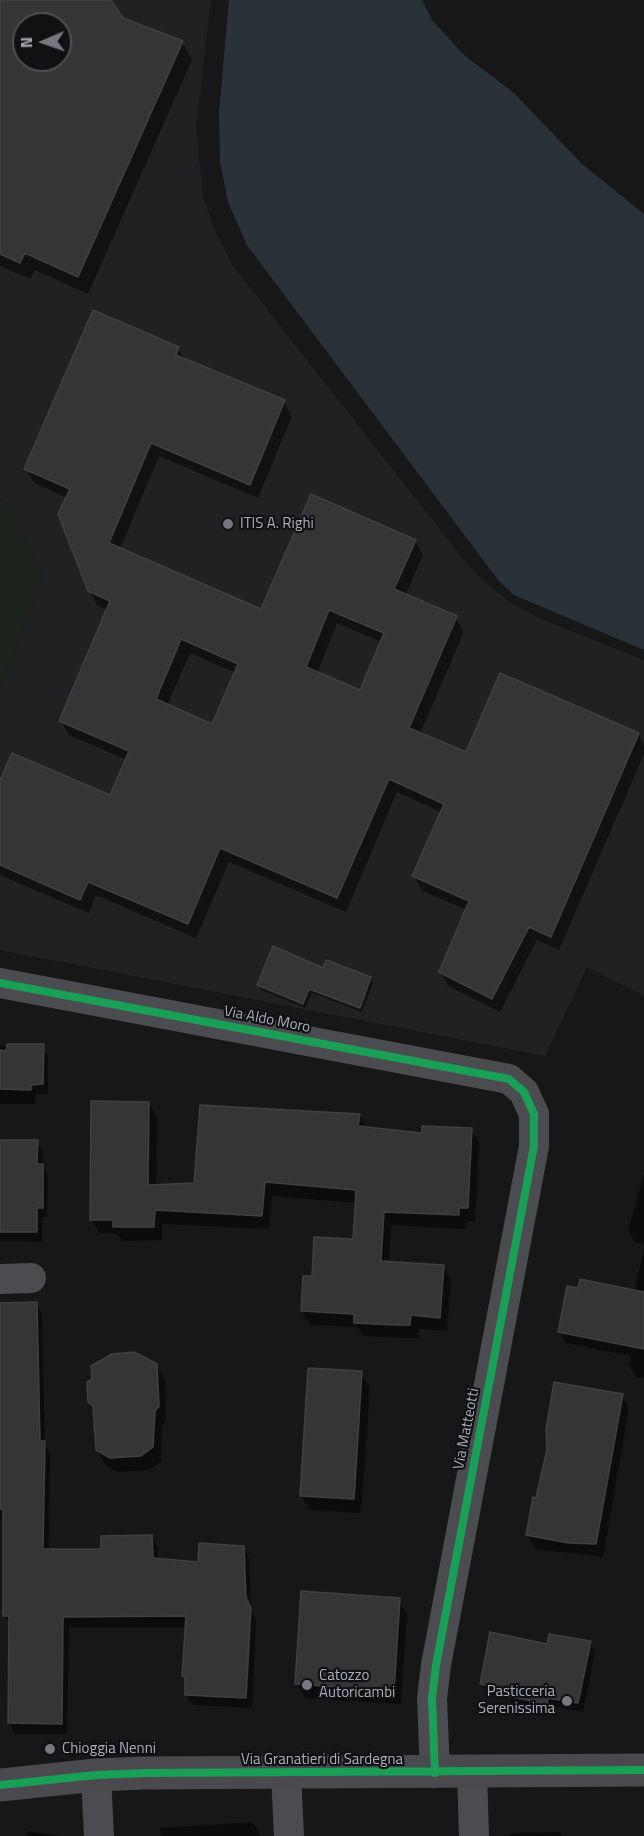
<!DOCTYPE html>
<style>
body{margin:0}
#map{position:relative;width:644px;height:1836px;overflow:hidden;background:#171717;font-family:"Titillium Web",sans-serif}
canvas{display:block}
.north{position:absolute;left:12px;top:12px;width:60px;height:60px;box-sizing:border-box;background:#111113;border:2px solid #4d4f55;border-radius:50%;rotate:268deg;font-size:16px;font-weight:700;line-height:24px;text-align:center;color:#a8adb8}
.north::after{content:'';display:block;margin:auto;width:21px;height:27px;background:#757880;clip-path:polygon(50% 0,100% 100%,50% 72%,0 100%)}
</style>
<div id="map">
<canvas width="644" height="1836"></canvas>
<div class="north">N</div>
</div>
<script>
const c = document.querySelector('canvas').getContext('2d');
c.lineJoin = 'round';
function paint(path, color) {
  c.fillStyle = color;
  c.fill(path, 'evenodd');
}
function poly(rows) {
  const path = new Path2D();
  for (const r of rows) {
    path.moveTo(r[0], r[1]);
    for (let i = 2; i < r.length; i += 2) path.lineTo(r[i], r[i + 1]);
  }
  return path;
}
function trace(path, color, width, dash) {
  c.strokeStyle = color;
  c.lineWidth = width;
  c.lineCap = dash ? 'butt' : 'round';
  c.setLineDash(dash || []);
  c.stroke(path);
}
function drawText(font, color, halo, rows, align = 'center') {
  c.font = font + ' "Titillium Web",sans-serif';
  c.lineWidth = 4.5;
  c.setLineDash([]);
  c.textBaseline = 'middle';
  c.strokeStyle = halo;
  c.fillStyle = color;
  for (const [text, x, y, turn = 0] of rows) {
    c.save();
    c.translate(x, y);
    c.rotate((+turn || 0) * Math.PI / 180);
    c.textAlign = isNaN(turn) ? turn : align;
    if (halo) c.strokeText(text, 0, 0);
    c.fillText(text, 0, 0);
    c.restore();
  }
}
const built = poly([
 [0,0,211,0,196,127,203,197,216,233,233,266,464,560,481,578,509,602,539,618,644,660,644,996,587,967,545,1056,0,950,0,689,43,575,8,504,0,500],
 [24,24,60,24,60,60,24,60]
]);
const green = poly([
 [0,500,8,504,43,575,0,689]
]);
const water = poly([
 [229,0,422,0,432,20,464,55,514,93,581,163,644,214,644,650,514,595,499,581,247,245,228,202,220,162,219,112]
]);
const shadow = poly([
 [0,0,106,0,122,19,182,42,192,60,88,294,35,270,30,279,0,266],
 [24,24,60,24,60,60,24,60],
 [178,348,185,360,284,402,292,416,258,498,159,456,120,549,262,611,415,541,423,555,405,596,456,618,464,632,420,734,466,754,638,734,644,745,644,754,559,950,537,940,500,1012,448,986,440,972,467,910,422,891,414,876,441,812,397,792,346,912,229,862,196,938,96,895,89,913,0,875,0,784,111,797,127,760,69,735,61,721,108,610,97,605,89,590,68,498,34,483,26,469],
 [337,623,382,642,361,692,317,673],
 [190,653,236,673,213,726,167,706],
 [327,962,370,979,373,983,362,1012,312,993,305,1008,261,990,258,985,324,970],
 [0,1046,43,1046,48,1056,48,1094,36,1094,35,1104,0,1104],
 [149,1103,157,1117,156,1186,196,1185,359,1115,367,1129,423,1135,471,1129,479,1143,475,1221,467,1221,466,1229,391,1225,389,1263,443,1266,451,1280,447,1331,419,1329,418,1338,404,1338,363,1336,358,1327,310,1325,302,1311,313,1278,354,1241,356,1203,272,1196,269,1229,162,1224,162,1240,122,1241,118,1234,99,1233,91,1219],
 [37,1142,43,1152,42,1166,48,1176,47,1217,42,1217,42,1242,0,1241,0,1159],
 [644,1174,644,1245,635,1242,628,1231],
 [644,1249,644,1378,636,1377,629,1365,631,1356,566,1343,560,1332,634,1292],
 [36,1303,42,1314,45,1445,50,1454,49,1551,103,1551,151,1537,158,1547,158,1560,199,1563,243,1547,249,1558,251,1609,256,1620,252,1708,193,1705,186,1695,184,1675,187,1627,69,1627,67,1734,15,1734,9,1723,10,1626,5,1616,5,1520,0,1520,0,1304],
 [156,1365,165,1380,166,1421,162,1426,161,1462,149,1470,119,1472,106,1465,97,1450,95,1411,89,1401],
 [361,1373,370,1387,361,1513,310,1510,301,1496],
 [622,1395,629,1408,603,1557,535,1549,528,1535,538,1499],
 [399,1600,407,1614,401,1704,305,1698,297,1684],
 [590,1642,595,1652,583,1712,552,1706,552,1713,513,1706,508,1697,487,1694,482,1684,549,1645],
 [253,1822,261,1836,161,1836,160,1828],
 [28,1831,59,1836,27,1836],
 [560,1832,563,1836,510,1836,510,1833]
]);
const building = poly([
 [0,0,111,0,123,18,183,41,78,277,25,253,20,263,0,254,0,0],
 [24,24,60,24,60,60,24,60,24,24],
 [93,310,179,347,176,355,285,400,250,485,151,443,109,543,261,609,311,494,416,540,394,589,457,616,409,728,466,752,500,673,639,733,551,937,529,927,492,999,439,972,469,901,412,876,444,804,389,779,337,898,220,848,188,924,88,882,80,900,0,865,0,780,12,753,110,795,129,751,59,721,110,601,88,591,58,514,70,489,24,469,93,310],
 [329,610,384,633,360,690,306,667,329,610],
 [181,639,238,664,212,724,156,699,181,639],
 [273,946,323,968,326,960,371,977,360,1008,309,989,303,1004,257,985,273,946],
 [7,1044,44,1044,43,1084,31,1085,31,1090,0,1089,0,1050,6,1051,7,1044],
 [91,1101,149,1102,148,1185,194,1183,200,1105,360,1114,358,1126,422,1133,422,1126,472,1128,468,1208,459,1208,459,1215,384,1212,381,1261,444,1265,440,1318,411,1315,410,1325,395,1325,354,1323,354,1314,301,1311,303,1276,312,1276,314,1237,353,1239,356,1190,265,1182,262,1216,155,1210,154,1227,113,1227,113,1220,90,1220,91,1101],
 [0,1140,38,1140,37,1164,43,1164,43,1208,37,1208,37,1232,0,1232,0,1140],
 [580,1279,644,1292,644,1349,558,1332,567,1286,578,1288,580,1279],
 [37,1302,40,1441,45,1441,43,1549,101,1549,101,1536,152,1535,153,1558,198,1562,199,1543,244,1546,246,1597,251,1608,246,1698,185,1695,185,1677,182,1676,186,1616,63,1617,62,1724,8,1723,9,1616,3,1616,3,1509,0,1509,0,1303,37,1302],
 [134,1352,157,1364,159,1406,155,1411,153,1447,141,1456,110,1458,96,1450,93,1406,88,1402,87,1382,92,1379,91,1366,112,1354,134,1352],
 [308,1368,362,1371,354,1499,300,1496,308,1368],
 [554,1382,623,1394,596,1544,569,1543,526,1535,533,1497,536,1498,547,1449,546,1429,554,1382],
 [301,1591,400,1598,394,1691,295,1684,301,1591],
 [490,1632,547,1644,549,1634,591,1641,578,1703,548,1698,547,1704,506,1696,507,1689,480,1684,490,1632]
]);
const street = poly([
 [0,983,509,1079,524,1092,534,1114,534,1146,436,1665,432,1698,435,1773],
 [0,1279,31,1278],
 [472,1772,474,1836],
 [286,1774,289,1836],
 [96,1775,99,1836]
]);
const secondary = poly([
 [0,1785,96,1775,145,1773,644,1770]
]);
const cycleway = poly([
 [0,983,509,1079,524,1092,534,1114,534,1146,436,1665,432,1698,435,1773],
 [0,1785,96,1775,145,1773,644,1770]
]);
const markers = [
 [228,524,6,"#757880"],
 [307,1685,6,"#757880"],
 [567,1701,6,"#757880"],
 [50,1749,6,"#757880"]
];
const poiNames = [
 ["ITIS A. Righi",240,524],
 ["Catozzo",319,1676],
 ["Autoricambi",319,1693],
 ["Pasticceria",555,1692,"right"],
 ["Serenissima",555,1709,"right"],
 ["Chioggia Nenni",62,1749]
];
const streetNames = [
 ["Via Aldo Moro",267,1020,11],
 ["Via Matteotti",467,1429,-79],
 ["Via Granatieri di Sardegna",322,1760]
];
paint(built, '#212123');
paint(green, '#1d241e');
paint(water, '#2a3239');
paint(shadow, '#0007');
paint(building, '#353536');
trace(building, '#3f4043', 1.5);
trace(street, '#4b4c50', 30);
trace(secondary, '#4a4a4e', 33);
trace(cycleway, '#1a9f57', 8);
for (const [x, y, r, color] of markers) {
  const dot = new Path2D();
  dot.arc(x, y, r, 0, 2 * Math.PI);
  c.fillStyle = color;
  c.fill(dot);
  trace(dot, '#111113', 2);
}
drawText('15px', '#a8adb8', '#111113', poiNames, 'left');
drawText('15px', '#a8adb8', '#111113', streetNames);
</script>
